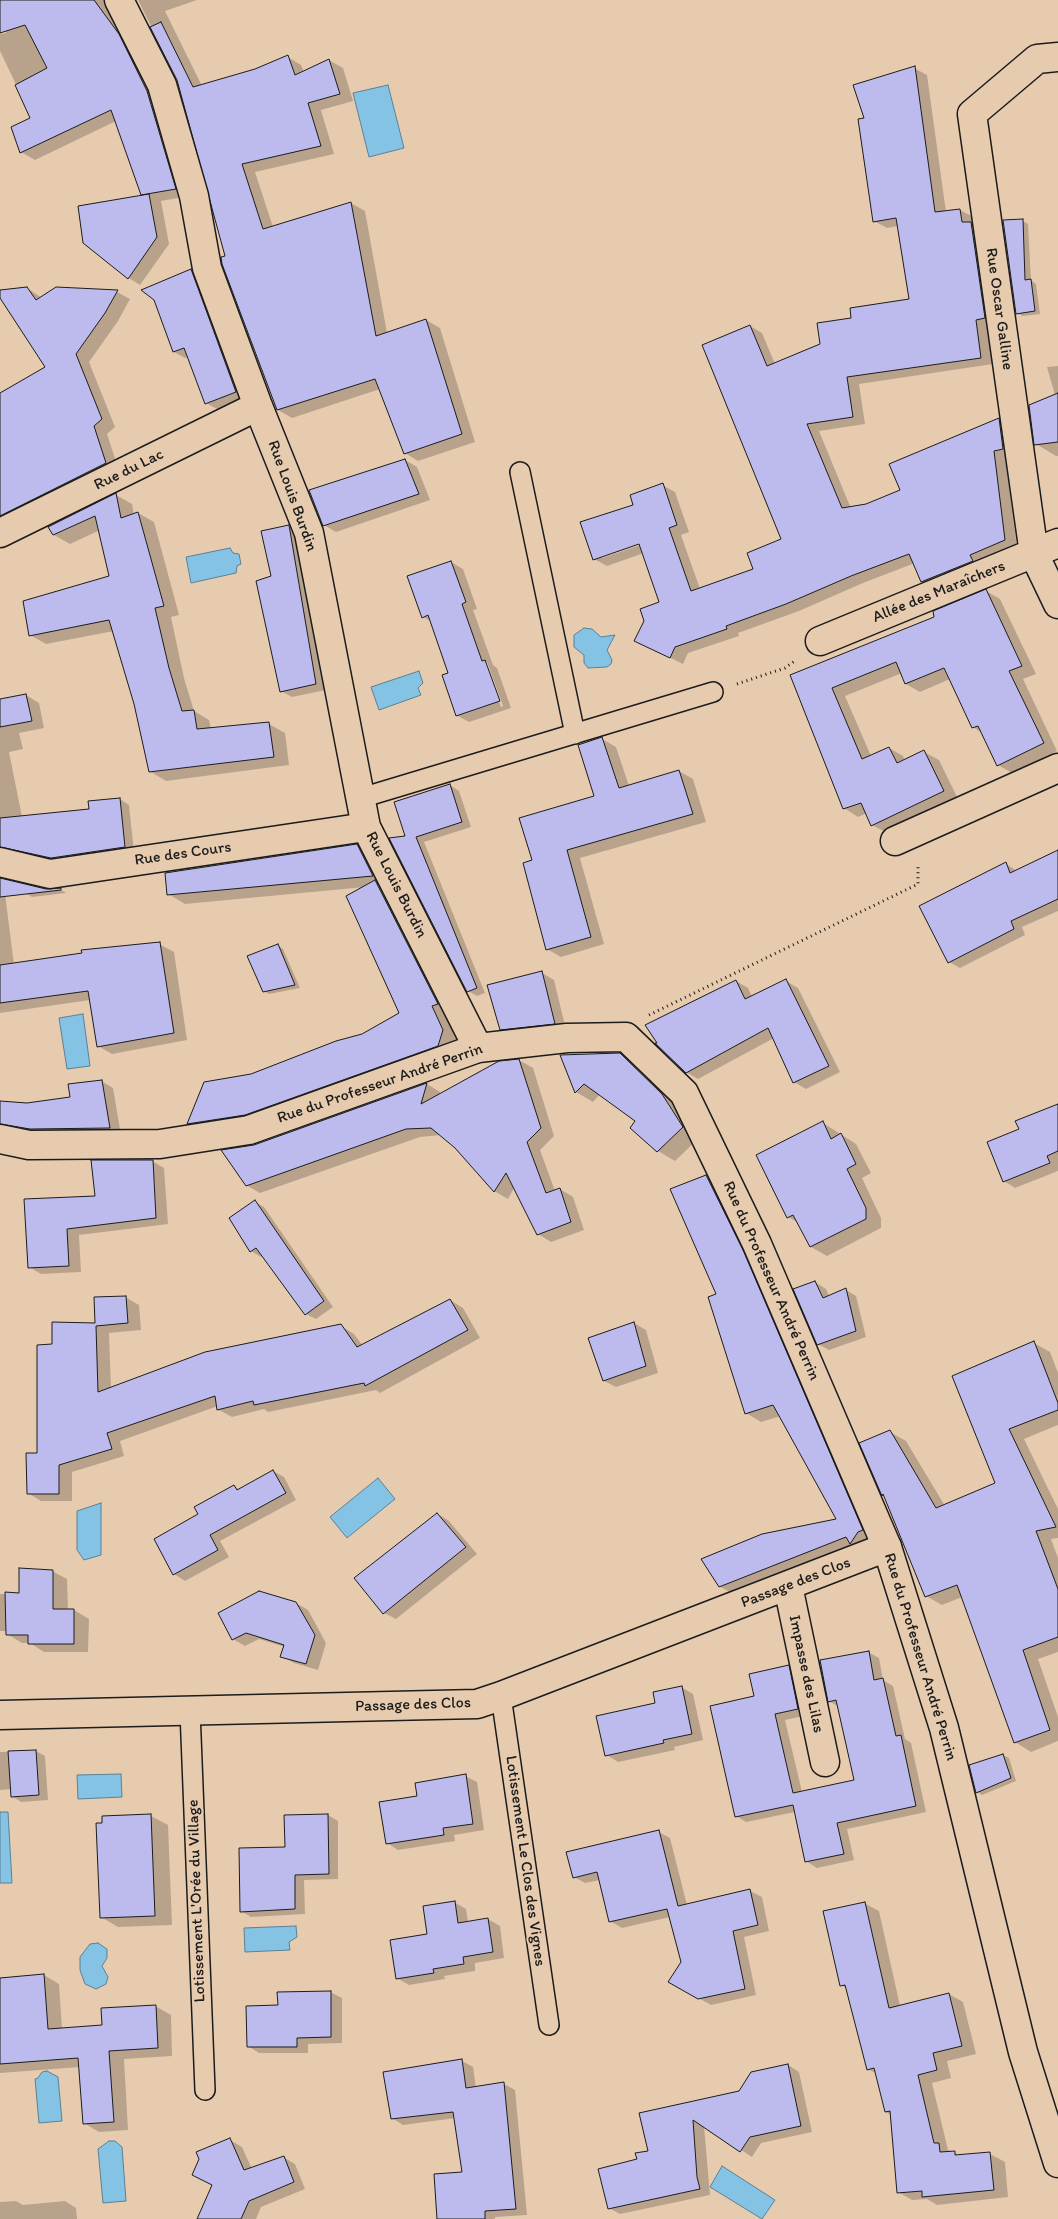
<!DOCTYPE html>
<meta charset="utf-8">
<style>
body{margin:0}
canvas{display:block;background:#e7cbae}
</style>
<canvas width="1058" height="2219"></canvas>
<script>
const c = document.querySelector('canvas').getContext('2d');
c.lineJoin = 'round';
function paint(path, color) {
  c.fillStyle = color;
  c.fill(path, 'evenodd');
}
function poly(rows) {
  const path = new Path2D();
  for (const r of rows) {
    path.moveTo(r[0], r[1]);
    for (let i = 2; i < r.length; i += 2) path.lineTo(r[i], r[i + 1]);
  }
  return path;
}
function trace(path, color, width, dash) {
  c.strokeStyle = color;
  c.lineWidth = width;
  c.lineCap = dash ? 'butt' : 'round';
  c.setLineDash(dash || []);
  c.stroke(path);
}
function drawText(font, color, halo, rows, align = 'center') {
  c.font = font + ' Itim,sans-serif';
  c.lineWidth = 4;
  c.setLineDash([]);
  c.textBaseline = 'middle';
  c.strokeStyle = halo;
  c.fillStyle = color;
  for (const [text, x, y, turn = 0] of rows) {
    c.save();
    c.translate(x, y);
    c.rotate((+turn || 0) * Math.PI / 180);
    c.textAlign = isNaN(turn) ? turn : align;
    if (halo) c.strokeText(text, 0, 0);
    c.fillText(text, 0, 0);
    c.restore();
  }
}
const water = poly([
 [388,85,404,148,369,157,353,93,388,85],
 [230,548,233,553,239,554,241,564,237,566,236,573,191,583,186,557,230,548],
 [584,628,592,629,601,637,615,635,607,650,612,660,611,664,607,667,588,668,584,663,584,655,574,647,574,635,584,628],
 [419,671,423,683,418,688,421,695,379,710,371,687,419,671],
 [83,1014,90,1066,67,1069,59,1018,83,1014],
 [378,1478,395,1499,347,1538,330,1517,378,1478],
 [101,1503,101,1555,84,1560,77,1550,77,1511,101,1503],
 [121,1774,122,1797,78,1799,77,1775,121,1774],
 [0,1812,8,1812,12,1883,0,1883,0,1812],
 [296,1926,297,1937,289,1942,290,1950,245,1952,244,1928,296,1926],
 [98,1943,107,1949,107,1958,102,1966,108,1977,106,1984,96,1989,85,1984,80,1970,80,1957,90,1944,98,1943],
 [47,2071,58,2077,62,2121,39,2123,35,2079,38,2078,42,2072,47,2071],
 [109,2141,115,2141,122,2147,126,2201,103,2203,98,2149,109,2141],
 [722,2166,775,2200,762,2219,710,2187,722,2166]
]);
const shadow = poly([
 [3,0,119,0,161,100,189,196,161,201,169,244,140,285,129,278,145,196,142,194,116,121,35,160,21,152,13,128,32,118,0,51,0,34,6,33,0,14],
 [138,0,197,0,165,11,202,86,256,70,288,57,301,65,304,72,329,60,343,68,353,101,321,110,334,154,255,172,273,227,351,203,365,211,387,333,426,320,440,328,475,442,418,461,405,453,380,389,292,418,278,410,227,256,178,80],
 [914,68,927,75,946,212,960,210,973,217,973,224,984,230,997,325,988,326,993,364,859,384,865,424,819,431,852,511,902,490,999,419,1011,426,1015,456,1005,457,1017,547,935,589,922,582,915,563,863,583,799,611,738,633,739,636,688,653,683,664,648,647,661,603,644,553,607,566,594,559,635,505,662,485,675,492,689,532,681,535,700,589,755,570,783,540,750,326,762,333,775,364,822,345,853,319,910,300,898,226,887,228,874,221,866,119],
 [645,540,646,543,602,558,602,556],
 [1023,221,1028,224,1031,280,1036,284,1040,314,1023,316,1017,313],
 [191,271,202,277,247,398,217,409,206,403,189,357,185,358,174,352],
 [27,288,42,298,57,288,117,292,130,299,118,321,89,362,115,427,107,434,119,471,16,521,3,514,0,508,0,394,47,367,0,296,0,291],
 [1058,366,1058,456,1056,456,1036,444,1055,395,1047,367],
 [405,460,417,467,430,500,336,532,324,525],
 [116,495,132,504,134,515,138,513,154,522,179,615,171,617,184,678,194,711,209,720,211,729,269,724,285,733,289,765,166,781,151,772,136,704,114,631,46,644,30,635,110,577,100,530,70,544,54,535,50,527],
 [289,527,300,533,326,690,292,697,281,691,272,576],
 [451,562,463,569,477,609,473,610,493,665,497,668,511,708,469,722,458,716,444,676,450,674,432,622,423,617],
 [485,662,487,662,503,706,501,707],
 [986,591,1000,599,1036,674,1023,679,1057,751,1012,773,998,765,982,733,973,727,950,679,920,692,906,684,902,673,845,696,871,756,889,748,903,756,905,761,924,752,939,760,958,799,887,833,872,825,867,813,858,817,844,808,792,676,937,617],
 [26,695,39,703,44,728,19,733,23,749,9,752,22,817,90,811,120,799,129,805,134,852,61,863,28,855,18,849,0,821,0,700],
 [602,739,616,747,629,786,679,771,693,779,706,822,580,858,604,944,561,957,547,949,534,861,596,796],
 [450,785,459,791,471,827,424,842,485,993,477,996,468,991,406,837],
 [357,845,374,855,458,1039,454,1054,204,1132,189,1123,252,1075,362,1035,400,1013,365,887,185,904,168,894],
 [1058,851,1058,911,1022,927,1025,935,960,968,949,962,1006,864,1017,871],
 [0,884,4,886,14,965,159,944,174,952,187,1040,112,1054,98,1046,90,1000,0,1013],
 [60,889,66,893,32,897,27,894],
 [278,945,283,949,300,988,269,994,264,991],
 [542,973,554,980,566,1030,513,1036,501,1029],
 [736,981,748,988,752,997,786,981,798,988,840,1072,806,1089,794,1082,774,1038,698,1079,686,1072],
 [619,1054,638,1064,680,1105,700,1137,675,1161,658,1151,637,1121,600,1094,593,1102,576,1092,561,1056],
 [519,1060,533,1068,554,1136,540,1150,555,1191,560,1189,573,1197,584,1230,551,1242,538,1234,514,1188,508,1199,494,1191,456,1148,441,1135,420,1137,260,1193,246,1185,255,1146,427,1084,440,1092,439,1096],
 [101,1081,113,1088,121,1135,43,1135,0,1126,0,1102,27,1104,71,1098],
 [1058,1110,1058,1171,1015,1188,1004,1181,1020,1130],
 [823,1123,856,1144,871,1173,862,1178,881,1218,881,1228,827,1256,811,1247,799,1223,788,1217],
 [152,1161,164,1168,168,1224,79,1235,81,1272,41,1274,29,1267,96,1197],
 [706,1177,721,1185,873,1540,735,1595,719,1586,838,1519,781,1416,761,1422,746,1413,718,1295],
 [255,1202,264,1207,333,1307,316,1319,306,1314,263,1255,261,1257,251,1251,230,1219],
 [815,1282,826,1289,829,1296,846,1290,856,1296,866,1337,829,1350,818,1344],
 [125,1297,139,1305,141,1330,109,1333,111,1389,341,1326,354,1334,363,1346,450,1300,463,1308,480,1338,380,1393,376,1390,268,1412,264,1409,232,1417,219,1410,218,1406,120,1441,124,1456,72,1472,72,1501,41,1501,28,1493,38,1454,54,1345,97,1324],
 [634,1323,646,1330,658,1373,616,1387,604,1381],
 [1034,1343,1050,1352,1058,1373,1058,1425,1024,1439,1058,1509,1058,1538,1051,1539,1058,1558,1058,1652,1038,1659,1058,1717,1058,1741,1031,1752,1015,1742,962,1597,942,1605,926,1596,886,1496,883,1495,861,1444,890,1432,906,1441,945,1506,997,1483,953,1377],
 [273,1471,284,1477,296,1500,220,1541,229,1557,185,1581,174,1574,200,1515,234,1486,240,1490],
 [438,1514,449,1521,477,1554,396,1619,384,1613],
 [52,1571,67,1579,68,1610,74,1610,89,1619,88,1652,44,1652,30,1643,22,1643,7,1634,7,1631,0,1631,0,1594,21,1594],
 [296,1603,308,1610,326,1643,318,1670,294,1663,282,1656,285,1647,259,1639,245,1646,233,1639,219,1614],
 [868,1652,879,1658,883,1680,893,1686,905,1739,911,1743,926,1812,847,1829,854,1860,817,1868,806,1861,795,1812,746,1822,736,1816,756,1697,788,1666,799,1672,808,1715,785,1720,802,1792,855,1781,839,1707,829,1701],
 [681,1687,693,1694,703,1740,674,1747,675,1750,618,1762,607,1755,656,1704],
 [36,1751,45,1756,48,1800,21,1802,12,1796,12,1789,0,1790,0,1752],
 [1003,1755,1009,1758,1016,1781,982,1795,977,1792],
 [465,1776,477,1782,484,1830,454,1835,455,1841,398,1850,387,1843,419,1797],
 [328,1815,338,1821,338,1879,304,1880,305,1914,251,1917,241,1911,286,1848],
 [151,1816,168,1825,172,1925,118,1927,101,1917],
 [659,1832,670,1838,687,1905,750,1891,762,1897,769,1931,744,1937,756,1995,711,2005,670,1982,682,1962,670,1917,622,1928,610,1921,600,1880,585,1883,574,1877],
 [454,1902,466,1909,468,1922,488,1919,500,1926,504,1958,475,1963,475,1971,444,1976,445,1979,409,1985,397,1978],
 [864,1903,879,1911,900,2006,949,1994,963,2002,976,2054,947,2061,951,2078,932,2083,948,2150,961,2156,990,2154,1005,2162,1008,2197,937,2205,927,2199,912,2200,898,2192,891,2115,886,2112,877,2074,868,2069,848,1989,841,1985],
 [44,1975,59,1984,62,2029,103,2026,155,2006,171,2015,172,2056,124,2059,128,2130,99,2132,84,2123,80,2067,0,2073,0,1979],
 [330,1992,342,1998,342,2043,308,2044,308,2053,259,2053,248,2046,279,2006],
 [462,2061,473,2067,476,2088,504,2084,515,2090,527,2215,495,2217,495,2219,438,2219,464,2173,456,2118,403,2125,392,2118],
 [788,2065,799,2072,812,2132,761,2143,752,2157,704,2126,710,2195,620,2214,609,2208,638,2160,649,2152,641,2114,740,2092],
 [230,2140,242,2147,252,2169,283,2157,295,2164,305,2189,261,2207,256,2219,198,2219,213,2185,200,2159],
 [16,2201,23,2205,65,2201,76,2208,77,2219,0,2219,0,2202]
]);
const building = poly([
 [0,0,94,0,119,34,147,91,176,189,141,195,111,110,20,153,11,127,30,118,15,85,47,68,25,25,0,33,0,0],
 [161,22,193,87,255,69,288,55,295,75,329,59,340,94,308,103,321,146,242,164,263,229,351,202,376,336,426,319,462,434,404,454,375,379,277,410,222,264,221,257,225,256,177,80,150,27,161,22],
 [915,66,935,212,960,209,962,222,971,222,985,318,976,320,981,358,847,377,853,417,807,424,842,508,866,504,900,490,889,464,999,418,1003,449,994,451,1005,540,970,555,973,561,921,582,909,554,851,576,786,604,726,626,727,629,675,647,670,658,634,641,644,621,640,609,659,602,639,544,593,560,580,522,633,505,630,495,663,483,677,525,669,528,691,591,753,569,747,553,781,539,702,345,750,325,767,366,820,344,817,323,851,318,850,308,909,299,896,218,873,222,858,119,864,118,853,85,915,66],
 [149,194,157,237,128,279,83,243,78,206,149,194],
 [1023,219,1025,280,1031,279,1035,311,1016,314,1003,220,1023,219],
 [191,269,236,392,205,404,184,348,173,352,154,300,141,290,191,269],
 [27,287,36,300,56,287,118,290,105,313,76,354,102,419,94,426,106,463,0,516,0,393,45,367,0,298,0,290,27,287],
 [1058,393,1058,442,1034,445,1029,405,1058,393],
 [405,459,419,494,323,526,309,490,405,459],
 [116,493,121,518,138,512,164,606,155,608,169,668,182,711,194,710,197,729,269,722,274,757,149,772,134,704,109,620,29,636,23,601,109,576,95,516,53,535,48,527,116,493],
 [289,525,316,684,280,692,256,581,271,576,261,531,289,525],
 [451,561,466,602,462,604,482,661,485,660,500,701,456,716,442,675,448,673,428,615,422,618,407,576,451,561],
 [986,589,1022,666,1009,671,1044,743,997,766,978,726,972,728,944,668,905,684,896,662,832,688,862,759,889,747,897,763,924,750,944,791,871,826,861,803,843,809,790,675,934,617,933,611,986,589],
 [26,694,32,721,0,727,0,699,26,694],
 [602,737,619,788,679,770,693,814,567,850,591,937,546,950,523,863,532,860,519,818,594,796,578,745,602,737],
 [450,784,462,822,416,837,477,988,467,992,389,838,405,836,394,802,450,784],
 [120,798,125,847,51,858,0,847,0,818,89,809,88,801,120,798],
 [357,844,373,876,167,895,165,873,357,844],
 [1058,850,1058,899,1011,921,1014,929,948,963,919,906,1006,862,1010,873,1058,850],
 [0,878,46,889,61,888,61,890,0,897,0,878],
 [375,880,438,1004,432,1006,443,1030,438,1046,245,1115,187,1124,204,1082,251,1074,336,1041,362,1034,399,1013,346,896,375,880],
 [160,942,174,1033,97,1047,88,991,0,1003,0,965,82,953,81,950,160,942],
 [278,944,295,985,263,992,247,956,278,944],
 [542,971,555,1024,500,1030,487,985,542,971],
 [786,979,829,1066,793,1083,768,1028,686,1073,655,1043,657,1043,645,1025,736,980,745,999,786,979],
 [620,1053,662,1094,683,1127,657,1152,630,1128,635,1121,584,1084,575,1093,560,1055,620,1053],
 [519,1059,541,1128,527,1142,546,1193,560,1188,571,1222,537,1235,506,1173,494,1192,455,1148,431,1128,406,1129,246,1186,221,1150,254,1145,427,1083,421,1104,499,1061,519,1059],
 [102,1080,110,1128,30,1129,0,1124,0,1101,27,1103,70,1097,68,1084,102,1080],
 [1058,1104,1058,1151,1047,1156,1050,1163,1003,1182,987,1142,1019,1129,1015,1121,1058,1104],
 [823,1121,831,1139,841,1133,856,1164,847,1169,866,1208,866,1219,810,1247,793,1215,787,1218,756,1155,823,1121],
 [91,1160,153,1160,156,1218,67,1229,69,1266,28,1268,24,1199,95,1196,91,1160],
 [706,1175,743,1250,863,1530,858,1532,850,1544,846,1537,719,1587,701,1559,762,1534,836,1519,773,1405,745,1414,708,1297,716,1294,670,1189,706,1175],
 [255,1200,324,1301,305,1315,256,1248,250,1252,229,1218,255,1200],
 [815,1281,823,1298,846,1288,856,1331,817,1345,793,1289,815,1281],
 [126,1296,128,1323,96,1326,98,1392,205,1352,341,1324,357,1347,450,1299,468,1330,365,1386,364,1383,254,1405,253,1401,217,1410,215,1396,107,1433,112,1449,59,1465,59,1494,27,1494,26,1453,37,1453,37,1345,52,1344,52,1322,95,1323,94,1297,126,1296],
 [634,1322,646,1366,603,1381,588,1338,634,1322],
 [1034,1341,1058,1403,1058,1410,1009,1429,1056,1527,1036,1531,1058,1589,1058,1637,1023,1650,1050,1730,1014,1743,957,1585,925,1597,883,1494,882,1496,859,1443,890,1430,936,1508,995,1483,952,1376,1034,1341],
 [273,1470,286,1493,210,1535,218,1550,173,1575,154,1539,198,1514,194,1507,234,1485,237,1490,273,1470],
 [437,1513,466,1547,383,1614,354,1578,437,1513],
 [19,1568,53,1570,53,1609,74,1609,74,1644,28,1644,28,1635,6,1635,5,1592,19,1593,19,1568],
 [259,1591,296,1602,315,1635,306,1664,280,1657,284,1645,246,1633,232,1640,218,1613,259,1591],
 [869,1651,874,1680,883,1678,896,1736,901,1735,916,1806,837,1823,844,1854,805,1862,793,1805,735,1817,710,1706,754,1696,749,1674,789,1665,798,1709,775,1714,793,1793,854,1780,836,1700,828,1702,820,1660,869,1651],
 [682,1686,692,1734,663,1740,664,1743,605,1756,596,1716,655,1703,653,1692,682,1686],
 [36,1750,39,1795,11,1797,8,1751,36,1750],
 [1003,1754,1011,1778,976,1793,969,1765,1003,1754],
 [466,1774,473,1824,443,1828,444,1835,386,1844,379,1802,417,1796,415,1783,466,1774],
 [151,1814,155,1916,100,1918,96,1823,102,1823,102,1816,151,1814],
 [328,1814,329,1874,295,1875,295,1909,240,1912,239,1848,285,1847,284,1815,328,1814],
 [659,1830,678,1906,750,1889,758,1925,733,1931,745,1989,698,1999,668,1982,681,1962,667,1909,609,1922,597,1872,573,1878,566,1852,659,1830],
 [455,1901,458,1923,488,1918,493,1952,463,1957,464,1964,433,1969,434,1973,396,1979,390,1940,427,1934,423,1906,455,1901],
 [865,1902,889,2008,949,1993,962,2046,933,2053,937,2070,918,2075,934,2143,939,2143,940,2152,955,2151,955,2155,990,2152,994,2190,922,2197,922,2191,897,2193,890,2111,885,2112,874,2068,867,2070,845,1985,840,1986,823,1911,865,1902],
 [44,1974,48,2029,102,2025,101,2008,156,2005,158,2048,109,2051,114,2122,83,2124,78,2058,0,2064,0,1978,44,1974],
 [331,1991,331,2037,297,2038,297,2047,247,2047,246,2006,278,2005,277,1992,331,1991],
 [462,2059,466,2088,504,2082,516,2209,485,2211,485,2219,437,2219,434,2174,462,2172,453,2112,391,2119,383,2072,462,2059],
 [788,2064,801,2126,750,2137,740,2152,693,2120,697,2177,700,2189,608,2209,598,2169,637,2159,635,2153,648,2151,639,2113,739,2091,751,2072,788,2064],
 [230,2138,244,2170,284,2156,294,2182,249,2201,241,2219,197,2219,212,2185,192,2175,199,2159,196,2152,230,2138]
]);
const path = poly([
 [737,684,785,668,796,660],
 [649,1015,918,884,918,865]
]);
const lane = poly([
 [520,472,575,734],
 [361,798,713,692],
 [501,1696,549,2025],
 [190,1711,205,2090]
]);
const street = poly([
 [119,0,162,85,194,196,207,268,258,406,309,533,366,827,478,1048],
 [1058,57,1037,59,972,114,1034,554,1058,604],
 [0,533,258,406],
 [820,641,1058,543],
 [895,841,1058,768],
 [0,862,50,874,366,827],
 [788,1586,825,1762],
 [0,1715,477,1704,501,1696,887,1547]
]);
const secondary = poly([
 [0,1139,29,1145,160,1144,249,1130,478,1048,567,1038,626,1037,684,1093,757,1244,887,1547,944,1728,1023,2052,1058,2163]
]);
const streetNames = [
 ["Rue Oscar Galline",999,309,82],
 ["Rue du Lac",129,470,-26],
 ["Rue Louis Burdin",292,496,70],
 ["Allée des Maraîchers",939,592,-22],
 ["Rue des Cours",183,854,-8],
 ["Rue Louis Burdin",396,885,63],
 ["Rue du Professeur André Perrin",380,1084,-19],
 ["Rue du Professeur André Perrin",771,1281,66],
 ["Passage des Clos",796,1583,-21],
 ["Rue du Professeur André Perrin",920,1657,73],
 ["Impasse des Lilas",806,1674,78],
 ["Passage des Clos",413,1705,-2],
 ["Lotissement Le Clos des Vignes",525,1861,82],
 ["Lotissement L'Orée du Village",197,1901,-92]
];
paint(water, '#85c3e5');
trace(water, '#5b8095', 1);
paint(shadow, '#0003');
paint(building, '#bdbbed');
trace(building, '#1c1c1c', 1);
trace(lane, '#1c1c1c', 22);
trace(street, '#1c1c1c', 31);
trace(secondary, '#1c1c1c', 31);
trace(path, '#1c1c1c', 3, [1, 4]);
trace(lane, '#e7cbae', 19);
trace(street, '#e7cbae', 28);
trace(secondary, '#e7cbae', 28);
drawText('16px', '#1c1c1c', '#e7cbae', streetNames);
</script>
